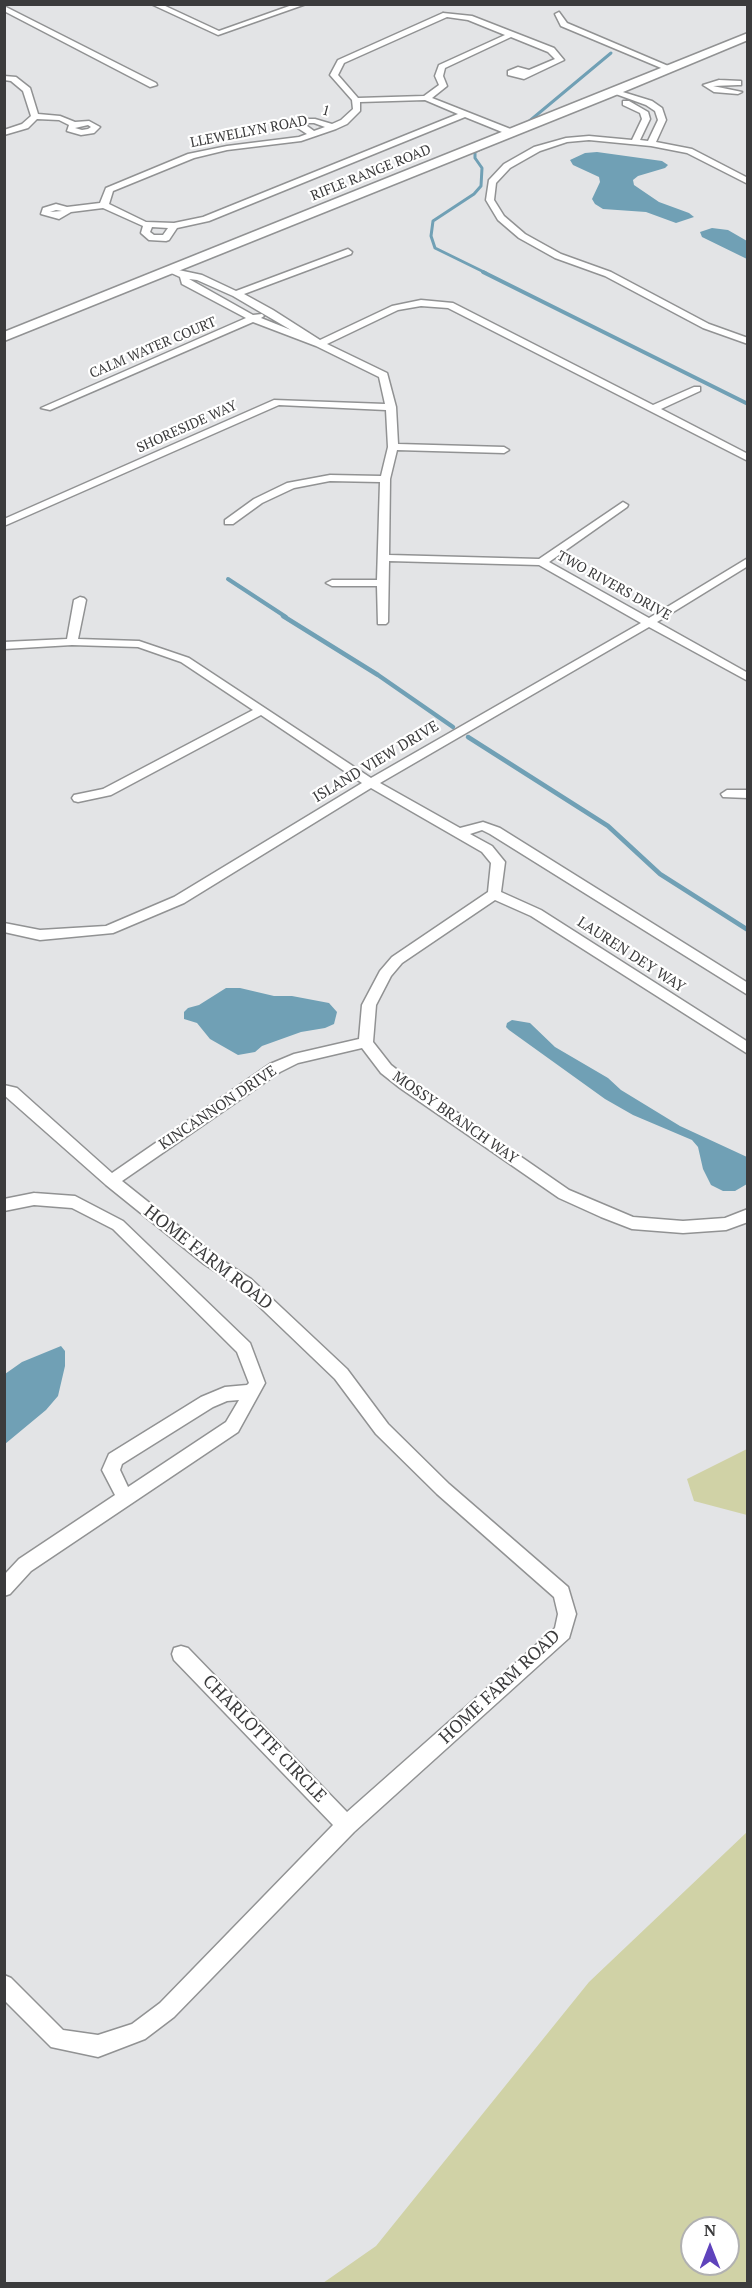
<!DOCTYPE html>
<style>
body{margin:0}
#map{position:relative;width:752px;height:2288px;overflow:hidden;background:#e3e4e6;font-family:"PT Serif",serif}
canvas{display:block}
.frame{position:absolute;inset:0;border:6px solid #3b3b3c;pointer-events:none}
.north{position:absolute;left:680px;top:2216px;width:60px;height:60px;box-sizing:border-box;background:#fff;border:2px solid #b1b1b1;border-radius:50%;rotate:0deg;font-size:16px;font-weight:700;line-height:24px;text-align:center;color:#3b3b3c}
.north::after{content:'';display:block;margin:auto;width:21px;height:27px;background:#5f43bc;clip-path:polygon(50% 0,100% 100%,50% 72%,0 100%)}
</style>
<div id="map">
<canvas width="752" height="2288"></canvas>
<div class="frame"></div>
<div class="north">N</div>
</div>
<script>
const c = document.querySelector('canvas').getContext('2d');
c.lineJoin = 'round';
function paint(path, color) {
  c.fillStyle = color;
  c.fill(path, 'evenodd');
}
function poly(rows) {
  const path = new Path2D();
  for (const r of rows) {
    path.moveTo(r[0], r[1]);
    for (let i = 2; i < r.length; i += 2) path.lineTo(r[i], r[i + 1]);
  }
  return path;
}
function trace(path, color, width, dash) {
  c.strokeStyle = color;
  c.lineWidth = width;
  c.lineCap = dash ? 'butt' : 'round';
  c.setLineDash(dash || []);
  c.stroke(path);
}
function drawText(font, color, halo, rows, align = 'center') {
  c.font = font + ' "PT Serif",serif';
  c.lineWidth = 4.5;
  c.setLineDash([]);
  c.textBaseline = 'middle';
  c.strokeStyle = halo;
  c.fillStyle = color;
  for (const [text, x, y, turn = 0] of rows) {
    c.save();
    c.translate(x, y);
    c.rotate((+turn || 0) * Math.PI / 180);
    c.textAlign = isNaN(turn) ? turn : align;
    if (halo) c.strokeText(text, 0, 0);
    c.fillText(text, 0, 0);
    c.restore();
  }
}
const green = poly([
 [747,1449,747,1515,694,1501,687,1479],
 [747,1832,747,2283,323,2283,376,2246,589,1982],
 [692,2228,728,2228,728,2264,692,2264]
]);
const water = poly([
 [597,152,662,161,668,165,665,168,638,176,633,180,634,185,659,202,689,213,694,217,676,223,646,212,603,209,595,204,592,199,600,182,599,177,573,165,570,160,585,153],
 [712,228,728,230,747,241,747,259,702,237,700,232],
 [226,988,240,988,274,996,292,996,329,1003,337,1012,334,1024,325,1028,301,1032,262,1046,255,1052,238,1055,210,1039,197,1023,184,1019,184,1012,188,1008,199,1005],
 [512,1020,530,1023,555,1047,608,1078,621,1090,680,1126,747,1157,747,1184,735,1191,723,1191,711,1185,703,1169,698,1147,692,1140,633,1115,605,1099,509,1030,506,1027,507,1023],
 [61,1346,65,1351,65,1366,58,1396,46,1410,5,1444,5,1374,22,1362]
]);
const streamFar2 = poly([
 [527,123,611,53],
 [483,148,475,152,475,158,482,168,481,186,474,194,433,221,431,236,435,248,486,273]
]);
const streamFar1 = poly([
 [483,272,748,404],
 [228,579,286,617]
]);
const stream = poly([
 [283,616,378,675,453,727],
 [468,737,608,826,660,874,748,930]
]);
const minor = poly([
 [151,4,161,4,219,31,295,4,306,4,218,35,151,4],
 [4,6,156,83,157,85,150,87,4,11,4,6],
 [559,12,567,23,673,68,666,70,561,26,555,14,559,12],
 [443,13,472,16,554,48,564,60,524,79,508,75,508,71,518,67,529,70,555,59,548,52,511,37,445,68,443,76,447,86,432,98,513,130,513,134,507,134,465,117,209,221,177,228,169,240,166,241,149,240,141,233,143,226,103,208,71,212,59,219,41,214,43,208,56,204,67,207,100,203,106,188,188,154,227,146,299,137,307,134,293,125,298,119,315,119,332,124,341,120,353,109,352,100,330,75,338,60,443,13],
 [447,17,468,20,505,35,439,65,435,76,439,85,424,96,358,98,338,75,344,63,447,17],
 [425,100,458,114,203,217,174,223,146,222,109,204,113,191,194,158,227,150,301,141,336,129,347,124,360,111,360,102,425,100],
 [303,123,314,123,325,127,314,131,303,123],
 [56,210,62,211,50,212,56,210],
 [152,227,168,228,163,235,154,235,150,232,152,227],
 [4,76,16,77,30,88,38,114,60,116,75,122,89,121,100,127,94,133,81,135,67,131,69,125,59,120,37,119,28,128,4,135,4,130,22,124,31,116,23,91,11,81,4,80,4,76],
 [88,125,91,127,88,129,82,130,75,128,88,125],
 [719,80,741,81,741,85,738,85,713,86,742,92,738,94,714,92,703,85,719,80],
 [613,89,652,101,662,108,666,120,656,142,692,149,748,178,748,184,687,153,651,146,589,140,567,142,540,151,510,168,496,183,494,200,504,216,525,234,561,254,611,272,709,324,748,338,748,344,703,328,605,276,555,258,519,238,498,220,486,200,489,180,504,164,534,147,566,138,589,136,632,140,642,119,640,113,623,105,623,101,629,101,648,112,650,119,640,140,648,141,658,120,655,111,646,105,613,93,613,89],
 [348,249,352,252,351,254,244,294,273,310,320,340,392,306,421,300,453,303,653,405,694,387,700,387,700,391,661,409,748,454,748,461,448,308,421,306,398,310,327,344,387,373,396,407,398,444,504,447,509,450,504,453,397,450,390,479,389,555,539,559,623,502,628,505,627,507,549,562,649,618,748,558,748,566,657,622,748,673,748,681,649,627,380,783,460,828,483,822,500,828,748,983,748,995,490,834,482,830,470,834,492,846,505,862,501,892,541,910,748,1042,748,1054,531,916,495,900,402,963,391,976,376,1005,373,1042,391,1065,410,1080,569,1190,633,1217,683,1221,725,1218,748,1209,748,1222,726,1230,683,1233,632,1229,601,1217,559,1198,400,1088,381,1073,362,1048,298,1063,280,1072,122,1181,216,1256,251,1279,347,1369,388,1424,449,1484,568,1587,576,1614,569,1638,354,1832,174,2017,145,2039,98,2057,51,2047,4,2000,4,1975,11,1978,63,2030,98,2035,132,2024,160,2003,333,1825,174,1660,172,1654,174,1648,181,1646,188,1648,347,1812,555,1628,558,1614,554,1597,437,1494,376,1434,335,1379,239,1287,204,1264,106,1185,4,1095,4,1085,17,1088,112,1173,270,1064,294,1054,359,1039,362,1005,380,971,392,957,488,892,491,863,482,852,371,788,184,903,113,933,40,940,4,932,4,923,40,930,106,926,174,897,362,783,261,715,111,795,78,802,74,801,72,798,74,795,103,789,253,710,181,662,138,647,72,645,4,649,4,642,67,639,74,600,80,597,84,598,86,600,78,639,139,641,189,658,371,778,641,623,539,565,389,561,388,622,386,624,378,624,377,586,332,586,326,583,332,580,377,580,380,482,330,481,294,488,262,503,233,524,225,524,225,520,254,499,287,483,330,475,381,476,388,447,386,410,279,405,4,526,4,519,274,400,385,404,379,377,316,346,253,322,50,410,41,408,246,318,182,284,180,277,169,272,169,268,202,275,236,291,348,249],
 [189,279,197,280,233,296,291,330,261,318,264,316,262,314,253,315,189,279],
 [727,790,748,790,748,798,723,797,721,794,727,790],
 [34,1193,75,1196,123,1221,250,1343,265,1383,238,1432,31,1571,10,1594,4,1596,4,1575,19,1559,115,1495,102,1470,109,1454,201,1397,225,1387,247,1385,249,1383,237,1352,113,1229,72,1208,34,1205,4,1211,4,1199,34,1193],
 [239,1400,226,1422,128,1487,120,1470,122,1464,213,1407,227,1401,239,1400]
]);
const secondary = poly([
 [748,33,748,40,611,97,4,341,4,332,748,33]
]);
const farStreetnames = [
 ["1",326,111,15],
 ["LLEWELLYN ROAD",249,132,-11],
 ["RIFLE RANGE ROAD",371,173,-22],
 ["CALM WATER COURT",153,348,-23],
 ["SHORESIDE WAY",187,427,-24],
 ["TWO RIVERS DRIVE",614,586,29]
];
const streetNames = [
 ["ISLAND VIEW DRIVE",376,762,-31],
 ["LAUREN DEY WAY",631,955,33],
 ["KINCANNON DRIVE",218,1108,-34],
 ["MOSSY BRANCH WAY",455,1118,35]
];
const nearStreetnames = [
 ["HOME FARM ROAD",208,1258,38],
 ["HOME FARM ROAD",500,1687,-43],
 ["CHARLOTTE CIRCLE",264,1739,46]
];
paint(green, '#d0d2a6');
paint(water, '#70a0b5');
trace(streamFar2, '#70a0b5', 3);
trace(streamFar1, '#70a0b5', 4);
trace(stream, '#70a0b5', 4.5);
trace(minor, '#919293', 3);
trace(secondary, '#919293', 3);
paint(minor, '#fff');
paint(secondary, '#fff');
drawText('14px', '#3b3b3c', '#fff', farStreetnames);
drawText('15px', '#3b3b3c', '#fff', streetNames);
drawText('18px', '#3b3b3c', '#fff', nearStreetnames);
</script>
